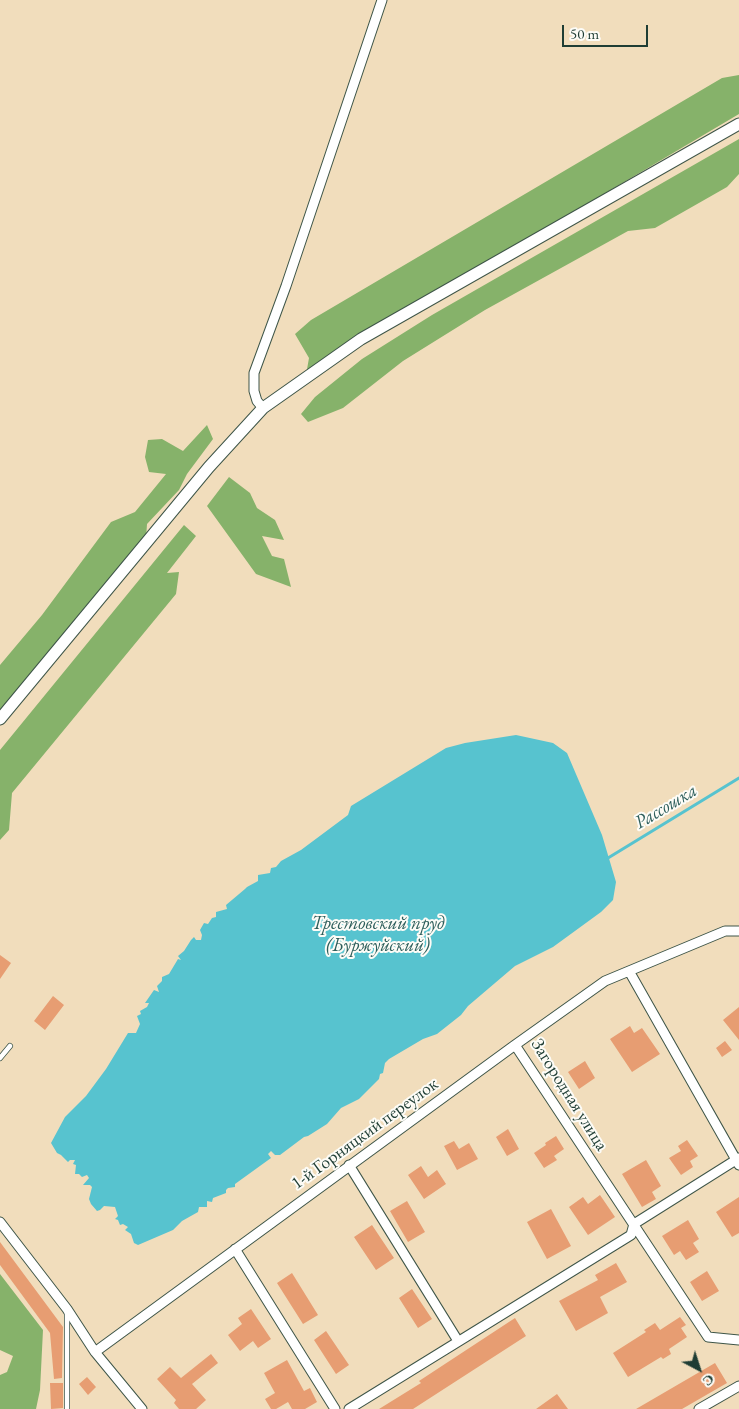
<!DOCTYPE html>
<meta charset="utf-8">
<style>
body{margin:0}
#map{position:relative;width:739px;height:1409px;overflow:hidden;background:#f1ddbc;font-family:"EB Garamond",serif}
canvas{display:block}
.north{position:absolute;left:674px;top:1344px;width:50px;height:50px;-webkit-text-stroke:4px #fdfcf7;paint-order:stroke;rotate:140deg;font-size:14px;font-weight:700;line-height:20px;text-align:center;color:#1f3d34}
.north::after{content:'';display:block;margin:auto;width:18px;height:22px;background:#1f3d34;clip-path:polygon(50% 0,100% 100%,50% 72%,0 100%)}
.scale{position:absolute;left:562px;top:25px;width:86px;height:22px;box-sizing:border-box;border:2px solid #1f3d34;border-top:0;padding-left:6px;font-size:15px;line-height:18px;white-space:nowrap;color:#1f3d34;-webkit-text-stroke:4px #fdfcf7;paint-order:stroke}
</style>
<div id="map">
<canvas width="739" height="1409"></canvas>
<div class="north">С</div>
<div class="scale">50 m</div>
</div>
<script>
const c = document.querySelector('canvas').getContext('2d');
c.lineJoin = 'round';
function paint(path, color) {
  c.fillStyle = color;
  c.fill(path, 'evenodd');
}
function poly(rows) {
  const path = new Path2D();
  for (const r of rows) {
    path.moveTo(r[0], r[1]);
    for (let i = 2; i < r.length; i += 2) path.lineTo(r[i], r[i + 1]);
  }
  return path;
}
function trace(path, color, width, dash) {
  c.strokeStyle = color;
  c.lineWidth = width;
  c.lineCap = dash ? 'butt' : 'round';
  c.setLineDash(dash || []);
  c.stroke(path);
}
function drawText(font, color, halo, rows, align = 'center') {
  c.font = font + ' "EB Garamond",serif';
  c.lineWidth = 4;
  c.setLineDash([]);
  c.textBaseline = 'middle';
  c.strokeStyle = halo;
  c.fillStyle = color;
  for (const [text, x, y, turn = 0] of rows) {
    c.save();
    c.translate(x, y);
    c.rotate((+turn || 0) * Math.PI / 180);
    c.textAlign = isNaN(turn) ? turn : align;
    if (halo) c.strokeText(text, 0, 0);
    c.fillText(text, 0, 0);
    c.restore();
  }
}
const forest = poly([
 [739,75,739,114,347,346,306,375,309,358,295,334,311,320,722,78],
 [739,139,739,174,727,187,655,228,628,231,485,310,403,361,343,408,308,422,301,414,315,397,362,359,432,315],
 [207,425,213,439,187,474,179,490,147,524,146,539,0,715,0,665,42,615,111,522,135,512,166,474,149,472,145,457,148,440,162,439,183,451],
 [229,477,250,493,257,508,275,520,284,540,262,536,272,556,284,559,291,587,256,574,207,506],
 [184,525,196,536,167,573,179,572,176,594,12,793,9,830,0,840,0,750],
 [0,1274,43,1330,40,1390,36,1409,0,1409,0,1375,7,1372,13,1356,0,1350]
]);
const water = poly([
 [516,735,553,743,567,753,602,835,616,882,613,900,601,912,553,947,515,966,468,1006,461,1015,437,1034,423,1039,389,1059,385,1063,383,1073,380,1074,379,1079,359,1099,341,1108,327,1124,308,1136,304,1137,280,1155,275,1155,271,1151,268,1154,271,1158,235,1184,235,1187,228,1188,226,1190,226,1193,213,1198,212,1202,207,1201,207,1207,199,1207,198,1212,182,1221,173,1230,138,1245,134,1243,131,1234,125,1230,128,1227,123,1224,120,1225,118,1220,115,1219,118,1216,115,1207,104,1206,100,1210,97,1211,91,1204,89,1199,92,1187,90,1185,83,1185,89,1178,87,1175,82,1177,79,1174,75,1174,76,1165,73,1164,75,1160,70,1160,68,1162,61,1155,57,1153,51,1143,65,1117,86,1096,106,1069,128,1033,136,1033,140,1024,137,1016,141,1014,140,1011,147,1007,149,1003,145,1003,154,990,159,992,157,986,162,981,162,977,169,974,178,959,181,960,178,956,184,951,191,940,194,937,196,940,201,940,202,935,200,930,204,923,208,924,212,918,216,917,216,912,227,909,226,905,245,889,247,887,258,881,258,875,270,873,271,868,276,867,281,861,301,850,348,815,351,806,446,748,465,743]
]);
const stream = poly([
 [608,858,739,778]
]);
const building = poly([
 [0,955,11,963,0,979],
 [53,996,64,1005,45,1030,34,1021],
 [739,1007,739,1040,723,1020],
 [630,1026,634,1033,642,1028,660,1054,632,1072,610,1039],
 [725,1041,732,1050,722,1057,716,1048],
 [585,1061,595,1078,579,1089,568,1072],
 [508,1129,519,1149,507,1156,496,1137],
 [556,1136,564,1149,554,1156,557,1160,544,1168,534,1153,546,1145,545,1143],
 [687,1140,698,1156,690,1161,693,1167,681,1175,669,1158,681,1151,678,1146],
 [454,1141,459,1149,469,1143,478,1159,457,1170,444,1146],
 [646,1160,661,1186,652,1192,656,1199,642,1207,622,1174],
 [421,1166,428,1177,437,1170,446,1184,424,1199,408,1175],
 [600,1195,615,1217,588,1235,569,1207,583,1197,588,1204],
 [739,1197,739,1233,732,1237,716,1212],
 [407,1201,425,1232,408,1242,390,1211],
 [551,1209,571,1246,547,1259,527,1222],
 [688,1220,699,1239,693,1243,699,1252,686,1260,680,1251,674,1255,662,1236],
 [372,1225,394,1258,376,1270,354,1237],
 [0,1242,63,1327,62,1378,54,1379,50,1333,0,1265],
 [616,1263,627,1282,600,1297,608,1313,576,1331,559,1301,598,1280,595,1275],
 [707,1271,719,1291,702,1301,690,1282],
 [292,1273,318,1315,303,1324,277,1283],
 [412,1289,432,1319,418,1328,399,1298],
 [251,1309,271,1339,258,1348,253,1341,240,1351,228,1335,242,1324,238,1318],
 [680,1317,686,1325,681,1328,687,1337,669,1349,671,1354,663,1359,661,1357,628,1377,613,1353,646,1332,644,1330,655,1323,660,1330],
 [515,1318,526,1336,413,1409,379,1409,421,1383,419,1381],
 [326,1331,349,1365,336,1374,314,1340],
 [211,1354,218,1363,192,1384,206,1400,196,1409,179,1409,174,1403,176,1400,157,1379,170,1367,181,1378],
 [287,1360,304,1391,310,1388,317,1402,305,1409,292,1409,288,1402,276,1409,271,1409,265,1399,275,1393,264,1373],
 [715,1363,727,1383,682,1409,636,1409],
 [87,1377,96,1387,88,1395,79,1384],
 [50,1383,63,1383,63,1408,51,1409],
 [557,1394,568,1409,536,1409]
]);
const service = poly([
 [0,1058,10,1046],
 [67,1409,67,1313]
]);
const minor = poly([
 [263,408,257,401,254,391,254,373,286,286,382,0],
 [739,931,725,931,605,981,515,1045,708,1337,739,1340],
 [629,971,739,1165],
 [349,1165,458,1341],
 [0,1222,67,1309,95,1352,142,1409],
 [235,1249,335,1409],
 [95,1352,515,1045],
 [349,1409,631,1235,634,1224,739,1158],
 [699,1409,739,1386]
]);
const tertiary = poly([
 [0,719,209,467,263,408,361,339,739,124]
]);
const streetNames = [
 ["Загородная улица",569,1095,58],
 ["1-й Горняцкий переулок",365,1134,-36]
];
const waterNames = [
 ["Рассошка",666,807,-31],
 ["Трестовский пруд",378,924],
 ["(Буржуйский)",378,946]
];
paint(forest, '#86b26a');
paint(water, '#57c3cf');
trace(stream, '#57c3cf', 3);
paint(building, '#e79d72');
trace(service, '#3e5548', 6);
trace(minor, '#3e5548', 11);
trace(tertiary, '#3e5548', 13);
trace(service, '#fff', 4.5);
trace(minor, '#fff', 9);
trace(tertiary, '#fff', 11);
drawText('18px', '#1f3d34', '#fdfcf7', streetNames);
drawText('italic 19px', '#2d5e5b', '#fdfcf7', waterNames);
</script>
